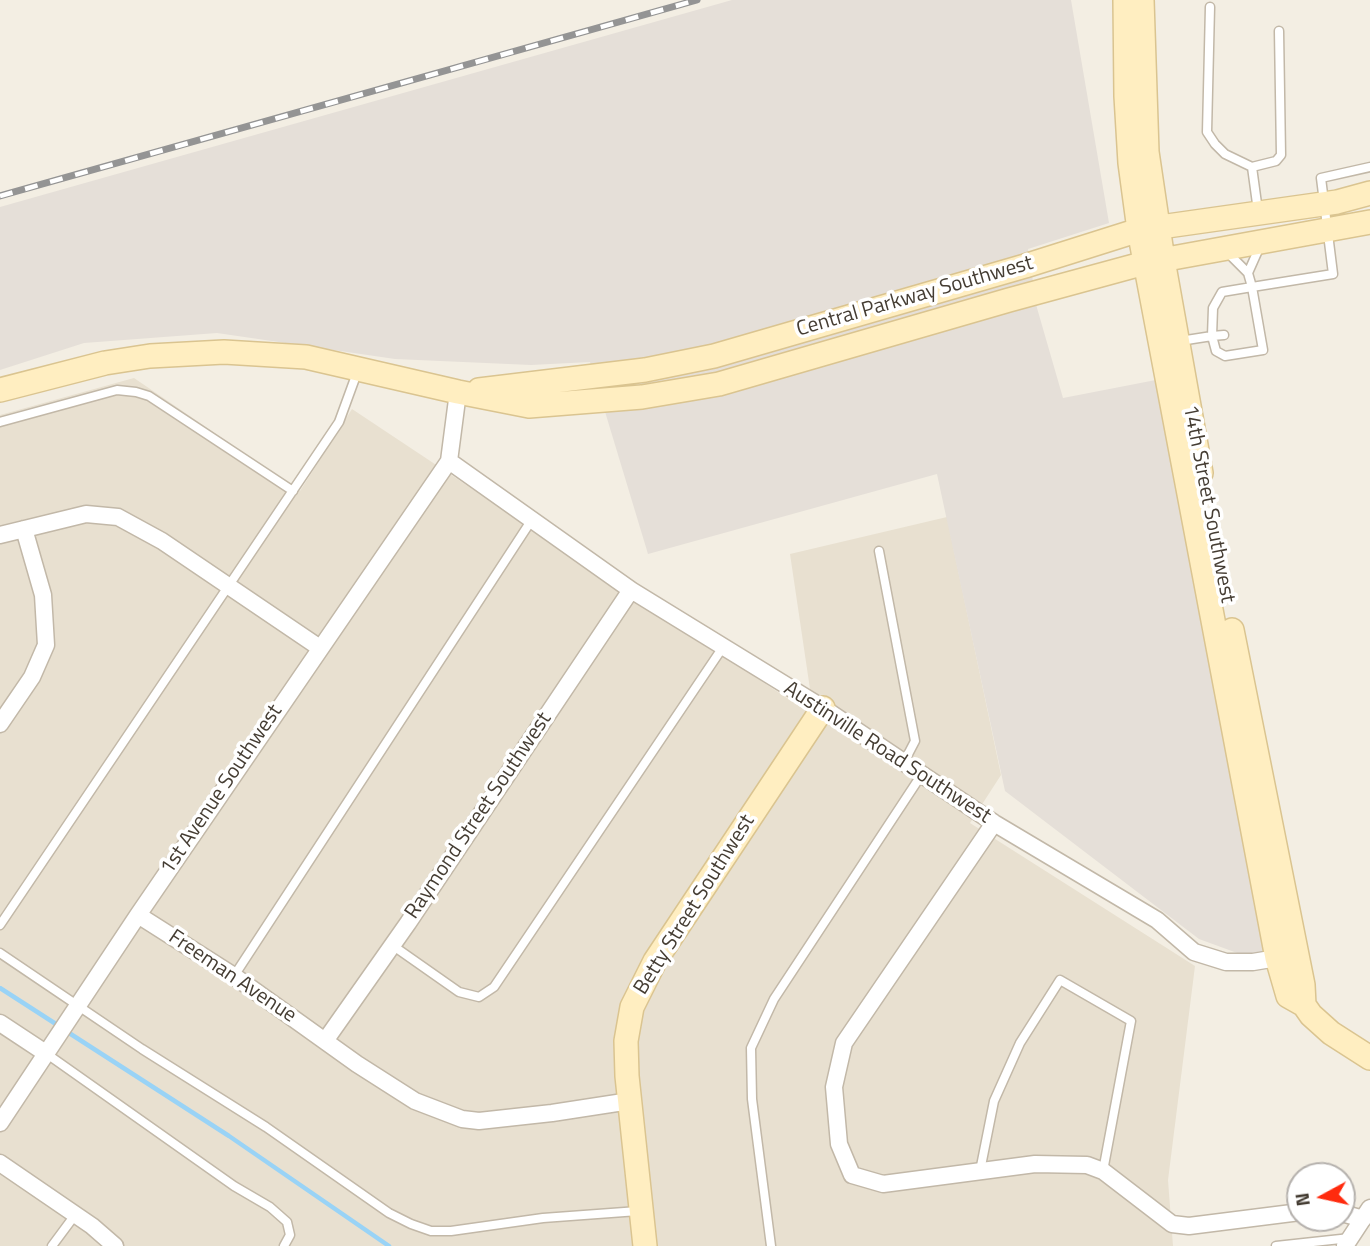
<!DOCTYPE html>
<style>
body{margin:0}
#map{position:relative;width:1370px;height:1246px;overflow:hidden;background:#f3eee3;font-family:"Titillium Web",sans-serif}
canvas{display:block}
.north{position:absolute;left:1286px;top:1162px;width:70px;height:70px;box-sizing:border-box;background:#fff;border:2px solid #b5b1ad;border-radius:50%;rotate:262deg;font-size:19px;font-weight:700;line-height:28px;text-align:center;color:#453d33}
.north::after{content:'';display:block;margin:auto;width:24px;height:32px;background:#ff2b0e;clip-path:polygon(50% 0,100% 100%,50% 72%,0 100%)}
</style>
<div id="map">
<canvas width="1370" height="1246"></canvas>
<div class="north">N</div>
</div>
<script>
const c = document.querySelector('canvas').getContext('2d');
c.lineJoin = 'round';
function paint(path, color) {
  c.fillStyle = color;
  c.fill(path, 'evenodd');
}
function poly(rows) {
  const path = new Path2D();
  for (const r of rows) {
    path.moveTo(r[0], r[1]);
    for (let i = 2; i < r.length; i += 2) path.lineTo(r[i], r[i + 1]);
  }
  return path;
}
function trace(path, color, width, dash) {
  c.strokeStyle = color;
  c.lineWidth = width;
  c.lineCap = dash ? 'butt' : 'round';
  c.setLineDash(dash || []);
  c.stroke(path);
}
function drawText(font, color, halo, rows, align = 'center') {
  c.font = font + ' "Titillium Web",sans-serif';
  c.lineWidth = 7;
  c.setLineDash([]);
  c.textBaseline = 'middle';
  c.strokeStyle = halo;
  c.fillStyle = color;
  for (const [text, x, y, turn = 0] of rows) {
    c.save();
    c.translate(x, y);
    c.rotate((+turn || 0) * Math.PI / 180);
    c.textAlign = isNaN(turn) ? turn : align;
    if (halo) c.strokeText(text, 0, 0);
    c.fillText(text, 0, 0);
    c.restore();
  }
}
const residential = poly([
 [134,378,300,491,352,409,814,716,790,554,947,517,1001,775,970,823,1195,966,1168,1180,1173,1246,0,1246,0,415]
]);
const industrial = poly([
 [732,0,1071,0,1109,223,1028,249,1037,308,1063,398,1161,379,1267,938,1259,961,1199,939,1005,791,937,474,648,554,590,362,531,365,395,359,217,333,84,343,0,370,0,207]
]);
const stream = poly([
 [0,988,59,1026],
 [66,1031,229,1136,389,1246]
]);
const lane = poly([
 [1210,7,1207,132,1215,144,1225,154,1252,167,1258,211],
 [1252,167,1276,161,1281,155,1279,31],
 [1226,251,1248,273,1260,246],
 [1224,335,1212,336,1213,308,1222,292,1252,287,1248,273],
 [1180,341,1212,336,1216,351,1225,356,1263,350,1252,287,1333,274,1321,178,1370,167],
 [0,422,117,390,136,392,149,396,293,491],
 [879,551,915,741,904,762],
 [0,925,339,422,358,370],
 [392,945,459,992,479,997,494,987,723,647],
 [0,953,142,1049,266,1127,389,1213,411,1224,431,1231,451,1231,543,1218,638,1211],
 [234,976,531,521],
 [47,1054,234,1186,270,1207,287,1222,290,1235,284,1246],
 [980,1171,994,1101,1020,1043,1060,980,1131,1021,1103,1171],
 [52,1246,75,1215],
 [771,1246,752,1099,751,1048,774,999,922,774],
 [1276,1246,1350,1238]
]);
const street = poly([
 [449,461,631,590,823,708,994,823,1157,920,1194,952,1226,962,1253,962,1277,958],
 [0,535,86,514,118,517,162,541,320,648],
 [0,724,32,677,46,645,43,595,24,529],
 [994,823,844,1043,834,1087,839,1144,852,1175,883,1184,1035,1164,1087,1165,1103,1171,1172,1224,1189,1226,1300,1212],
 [138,915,234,976,357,1064,415,1101,462,1119,479,1121,552,1113,630,1101],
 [0,1023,47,1054],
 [325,1041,408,923,631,590],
 [0,1123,138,915,449,461,458,392],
 [0,1163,92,1226,115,1246],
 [1342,1213,1363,1219],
 [1345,1246,1370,1208]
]);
const secondary = poly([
 [1125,0,1126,96,1130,163,1139,230,1277,958,1288,996,1304,1005,1311,1015,1331,1033,1370,1058],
 [1142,0,1147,152,1163,260,1201,473],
 [0,390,105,363,150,356,224,352,306,357,458,392,529,406,642,397,719,384,1009,300,1145,263,1370,222],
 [479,390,645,370,714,356,1025,266,1139,230,1337,202,1370,193],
 [1232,630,1303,985,1304,1005],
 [645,1246,627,1076,626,1041,632,1007,655,961,823,708]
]);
const rail = poly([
 [0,196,697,0]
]);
const streetNames = [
 ["Central Parkway Southwest",915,297,-16],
 ["14th Street Southwest",1208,504,79],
 ["Austinville Road Southwest",887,753,33],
 ["1st Avenue Southwest",222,790,-56],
 ["Raymond Street Southwest",479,816,-56],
 ["Betty Street Southwest",695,905,-58],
 ["Freeman Avenue",232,977,34]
];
paint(residential, '#e8e0d0');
paint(industrial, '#e5dfd8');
trace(stream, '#99d3f6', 4.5);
trace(lane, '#c2b8a8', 11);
trace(street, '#c2b8a8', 19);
trace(secondary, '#dac490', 26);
trace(lane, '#fff', 8);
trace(street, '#fff', 16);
trace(secondary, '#ffeec1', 23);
trace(rail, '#949494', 7);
trace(rail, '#fff', 4.5, [13]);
drawText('21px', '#453d33', '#fff', streetNames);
</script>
